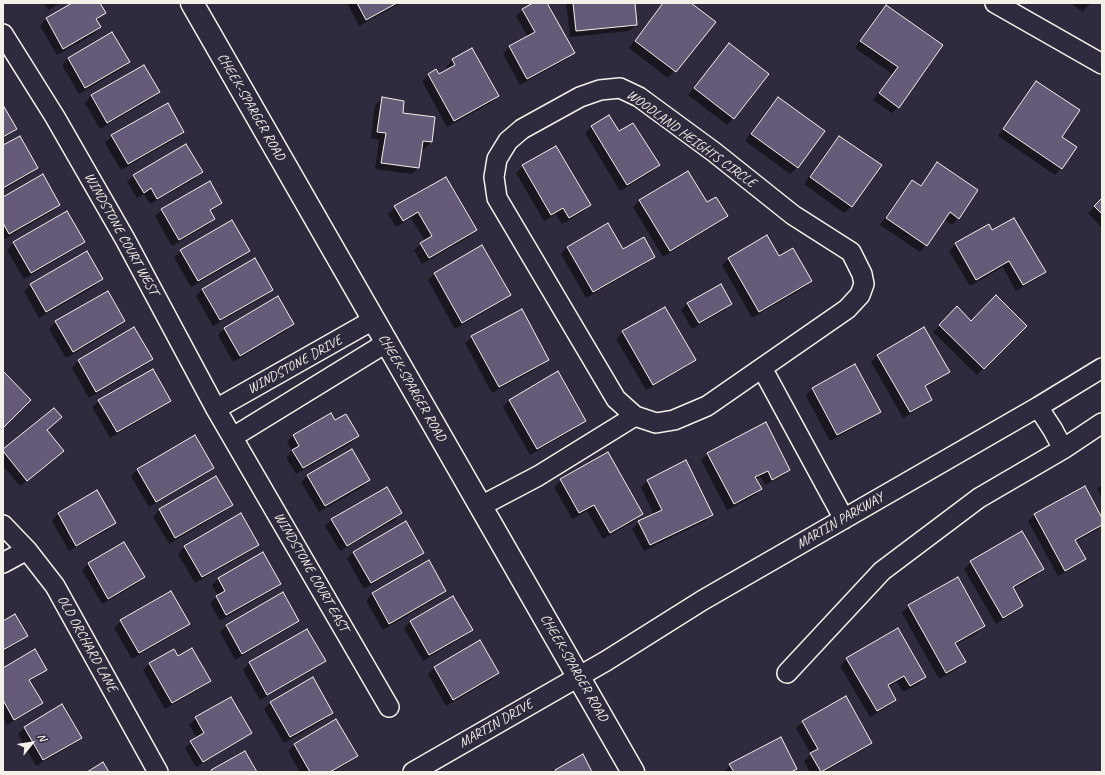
<!DOCTYPE html>
<style>
body{margin:0}
#map{position:relative;width:1105px;height:775px;overflow:hidden;background:#2f2a3d;font-family:Caveat,sans-serif}
canvas{display:block}
.frame{position:absolute;inset:0;border:4px solid #f4f1e8;pointer-events:none}
.north{position:absolute;left:12px;top:723px;width:40px;height:40px;-webkit-text-stroke:3px #2f2a3d;paint-order:stroke;rotate:60deg;font-size:11px;font-weight:700;line-height:16px;text-align:center;color:#f4f1e8}
.north::after{content:'';display:block;margin:auto;width:14px;height:18px;background:#f4f1e8;clip-path:polygon(50% 0,100% 100%,50% 72%,0 100%)}
</style>
<div id="map">
<canvas width="1105" height="775"></canvas>
<div class="frame"></div>
<div class="north">N</div>
</div>
<script>
const c = document.querySelector('canvas').getContext('2d');
c.lineJoin = 'round';
function paint(path, color) {
  c.fillStyle = color;
  c.fill(path, 'evenodd');
}
function poly(rows) {
  const path = new Path2D();
  for (const r of rows) {
    path.moveTo(r[0], r[1]);
    for (let i = 2; i < r.length; i += 2) path.lineTo(r[i], r[i + 1]);
  }
  return path;
}
function trace(path, color, width, dash) {
  c.strokeStyle = color;
  c.lineWidth = width;
  c.lineCap = dash ? 'butt' : 'round';
  c.setLineDash(dash || []);
  c.stroke(path);
}
function drawText(font, color, halo, rows, align = 'center') {
  c.font = font + ' Caveat,sans-serif';
  c.lineWidth = 3;
  c.setLineDash([]);
  c.textBaseline = 'middle';
  c.strokeStyle = halo;
  c.fillStyle = color;
  for (const [text, x, y, turn = 0] of rows) {
    c.save();
    c.translate(x, y);
    c.rotate((+turn || 0) * Math.PI / 180);
    c.textAlign = isNaN(turn) ? turn : align;
    if (halo) c.strokeText(text, 0, 0);
    c.fillText(text, 0, 0);
    c.restore();
  }
}
const shadow = poly([
 [44,3,60,3,48,10],
 [74,3,99,3,105,13,96,21,100,27,94,34,57,55,40,26,46,19],
 [347,3,401,3,359,26],
 [535,3,546,3,573,53,567,59,520,85,503,54,509,47,528,37,516,16,523,10],
 [566,3,634,3,636,25,629,31,570,37],
 [663,3,690,3,715,22,668,78,629,48],
 [1071,3,1091,3,1082,12],
 [886,6,941,45,898,107,892,113,873,100,892,74,855,48,879,13],
 [112,33,129,62,122,69,79,94,62,65,68,58],
 [729,45,733,118,727,125,688,95],
 [453,60,498,96,491,103,447,127,422,81,428,75,436,70,439,75,448,70,446,67],
 [144,66,159,92,152,99,100,129,85,103,91,96],
 [1037,82,1061,137,1061,168,1055,175,998,136,1030,89],
 [778,98,824,131,797,168,790,174,745,141,771,105],
 [382,99,402,114,434,118,431,142,424,149,421,148,418,168,412,174,375,169,379,140,371,138,375,105],
 [3,107,16,129,9,135,3,139],
 [609,116,618,133,658,165,652,172,620,191,585,133,591,127],
 [183,131,177,138,121,170,105,143,112,136],
 [839,137,880,166,851,207,844,213,804,184,832,144],
 [3,147,37,168,31,174,3,190],
 [556,147,590,205,583,212,562,224,556,214,544,221,516,173,523,166],
 [937,163,958,218,952,225,944,219,926,245,920,252,880,225,905,188,912,181,920,186,931,170],
 [201,172,195,179,150,204,144,194,137,198,127,182,134,175],
 [687,172,706,204,727,216,720,222,663,257,633,207,639,201],
 [446,178,476,230,469,237,422,264,414,250,425,241,411,218,396,227,388,214,395,207],
 [3,198,59,204,53,211,3,240],
 [1102,200,1102,228,1088,213],
 [221,203,210,212,214,219,208,225,172,246,155,216,162,210],
 [67,212,84,242,77,248,24,279,7,250,13,243],
 [607,224,622,250,653,256,647,263,586,298,561,254,567,247],
 [988,225,992,232,1045,271,1038,278,1016,291,1003,267,970,286,949,251,956,244],
 [767,236,779,257,811,281,804,288,752,318,722,265,728,259],
 [482,246,510,294,503,301,455,329,428,280,434,274],
 [181,251,249,251,242,258,191,287,174,257],
 [101,279,95,286,39,318,24,291,31,285],
 [720,285,731,304,725,310,692,329,681,310,687,304],
 [202,289,272,290,265,296,213,326,196,296],
 [277,298,293,324,286,331,233,362,218,335,224,329],
 [957,308,971,322,1025,326,977,375,933,332],
 [124,321,117,328,66,358,49,329,56,322],
 [134,328,152,359,145,365,89,398,72,368,78,361],
 [623,332,694,360,688,366,646,390,616,339],
 [472,337,548,360,541,366,492,393,465,343],
 [878,355,949,372,942,378,924,388,931,400,924,406,903,418,871,362],
 [854,366,879,411,873,418,830,441,806,396,812,389],
 [509,400,585,420,578,427,530,455,503,407],
 [99,401,170,401,163,407,110,438,92,407],
 [335,422,357,436,351,443,296,474,286,457,292,451,287,442,293,435],
 [46,430,63,451,20,486,3,466,3,450],
 [708,454,789,470,783,476,765,485,761,477,755,479,761,489,754,496,727,510,701,460],
 [686,461,712,515,705,521,644,551,632,529,639,522,654,515,641,487,647,481],
 [213,468,206,474,149,507,131,476,137,470],
 [308,476,369,480,363,487,319,512,301,482],
 [216,477,232,505,225,511,169,544,153,517,159,510],
 [561,480,641,514,635,521,603,539,587,511,572,519,554,487],
 [1102,485,1102,498,1097,489],
 [1084,488,1102,520,1102,525,1097,530,1075,542,1084,559,1078,565,1058,576,1028,521,1034,515],
 [97,492,115,523,108,530,69,551,52,521,58,514],
 [401,513,395,520,340,551,325,526,332,520],
 [241,515,258,544,251,551,195,583,178,554,184,547],
 [353,552,423,553,416,559,364,589,347,559],
 [428,562,445,591,439,597,383,630,366,601,372,594],
 [971,562,1042,569,1036,576,1013,589,1022,606,1016,612,996,624,964,569],
 [88,564,144,577,137,584,102,604,82,570],
 [218,579,280,583,273,590,220,621,210,603,218,596,212,585],
 [957,579,984,626,977,633,955,645,965,662,959,668,939,679,902,613,908,606],
 [282,594,298,621,291,627,235,660,220,632,226,626],
 [453,597,472,630,465,636,423,661,404,628,410,622],
 [121,621,188,624,182,630,132,659,114,628],
 [3,622,27,635,20,642,3,652],
 [307,630,324,661,318,667,260,700,243,670,249,663],
 [480,641,498,673,491,680,446,706,428,674,434,668],
 [174,650,178,657,210,681,203,687,165,709,143,670,149,664],
 [847,659,925,677,919,684,903,692,897,682,888,687,895,700,889,706,870,717,840,666],
 [3,669,45,669,39,676,29,681,42,703,35,709,7,725,3,718],
 [230,698,251,733,244,739,196,767,185,748,191,742,197,738,189,725,196,718],
 [270,703,332,712,326,719,284,743,264,709],
 [62,706,80,737,74,744,36,766,18,734,24,728],
 [803,722,871,743,864,749,824,772,810,772,804,761,811,754,796,728],
 [295,744,356,756,350,762,333,772,300,772,288,751],
 [730,765,796,769,793,772,724,772]
]);
const building = poly([
 [72,3,100,3,106,13,96,19,101,27,63,49,46,18,72,3],
 [357,3,397,3,366,20,357,3],
 [533,3,547,3,575,53,527,79,509,46,535,32,522,9,533,3],
 [573,3,635,3,637,25,576,31,573,3],
 [663,3,691,3,716,22,676,72,635,41,663,3],
 [886,5,943,45,899,108,879,93,898,67,860,41,886,5],
 [112,32,130,62,85,88,68,58,112,32],
 [729,43,769,74,734,119,694,88,729,43],
 [472,48,499,96,454,121,428,74,436,69,439,74,455,65,452,59,472,48],
 [144,65,160,92,107,123,91,95,144,65],
 [1036,81,1080,110,1062,137,1077,147,1062,169,1003,129,1036,81],
 [382,97,404,101,403,113,435,117,432,142,423,141,419,168,381,163,386,133,377,132,382,97],
 [778,97,825,131,798,168,751,134,778,97],
 [168,103,184,132,128,164,111,135,168,103],
 [3,105,17,129,3,137,3,105],
 [609,115,619,131,633,123,660,165,627,185,591,126,609,115],
 [20,136,38,168,3,188,3,145,20,136],
 [839,136,882,165,852,207,810,177,839,136],
 [186,144,203,172,157,199,151,188,144,193,133,175,186,144],
 [556,146,591,205,569,218,563,208,551,215,522,165,556,146],
 [937,162,978,190,959,219,950,212,927,246,886,218,912,180,921,186,937,162],
 [688,171,707,202,716,197,728,216,670,251,639,200,688,171],
 [43,174,60,205,9,234,3,223,3,197,43,174],
 [446,177,477,230,429,258,420,243,432,236,418,212,403,221,394,206,446,177],
 [210,181,222,203,210,210,215,219,179,240,161,209,210,181],
 [1102,198,1102,214,1094,206,1102,198],
 [67,211,85,242,31,273,13,242,67,211],
 [1014,218,1046,272,1023,285,1009,261,976,280,955,243,989,224,992,230,1014,218],
 [232,220,250,251,198,281,180,250,232,220],
 [608,223,623,249,644,237,655,257,593,292,567,247,608,223],
 [767,235,779,256,793,248,812,281,759,312,728,258,767,235],
 [482,245,511,295,462,323,434,273,482,245],
 [87,251,103,279,46,312,30,284,87,251],
 [255,258,273,290,220,320,202,289,255,258],
 [721,284,732,304,699,323,687,303,721,284],
 [108,291,125,321,73,352,55,321,108,291],
 [996,295,1027,326,984,369,939,325,957,306,971,321,996,295],
 [278,296,294,324,240,356,224,328,278,296],
 [665,307,696,360,653,385,622,331,665,307],
 [522,309,549,360,499,387,471,336,522,309],
 [134,327,153,359,96,392,78,360,134,327],
 [924,327,950,372,925,386,932,400,910,412,877,355,924,327],
 [855,364,881,412,837,435,812,388,855,364],
 [153,369,171,401,117,432,98,400,153,369],
 [3,371,31,400,3,428,3,371],
 [558,371,586,421,537,449,509,400,558,371],
 [54,408,62,417,47,430,64,451,27,481,3,451,3,449,54,408],
 [331,413,335,420,346,414,359,436,303,468,292,450,299,446,293,435,331,413],
 [766,422,790,470,772,480,768,471,755,477,762,489,734,504,707,453,766,422],
 [195,435,214,468,156,502,137,469,195,435],
 [352,449,370,480,325,506,307,475,352,449],
 [608,452,643,514,610,533,594,505,579,513,560,479,608,452],
 [686,460,713,515,650,545,638,521,662,510,647,480,686,460],
 [216,476,233,505,175,538,159,509,216,476],
 [1085,486,1102,518,1102,525,1075,540,1086,559,1065,571,1034,514,1085,486],
 [387,487,402,513,347,546,331,519,387,487],
 [97,490,116,523,76,546,58,513,97,490],
 [241,513,259,545,202,577,184,546,241,513],
 [406,521,424,553,371,583,353,552,406,521],
 [1022,531,1044,569,1013,587,1023,606,1003,618,970,561,1022,531],
 [124,542,145,577,108,599,88,563,124,542],
 [263,552,281,584,226,615,216,596,225,591,218,578,263,552],
 [429,560,446,591,389,624,372,593,429,560],
 [958,577,985,626,955,643,966,662,946,673,908,605,958,577],
 [171,591,190,624,139,653,120,620,171,591],
 [283,592,299,621,242,654,226,625,283,592],
 [453,596,473,630,429,655,410,621,453,596],
 [15,614,28,636,3,650,3,621,15,614],
 [898,628,926,677,910,686,904,676,888,685,896,700,877,711,846,658,898,628],
 [307,629,326,661,267,695,249,662,307,629],
 [480,640,499,673,453,700,434,667,480,640],
 [192,648,211,681,172,703,149,663,174,649,178,656,192,648],
 [35,649,47,670,29,680,43,703,14,720,3,700,3,668,35,649],
 [313,677,333,713,290,737,270,702,313,677],
 [846,696,872,743,821,772,810,753,818,749,802,721,846,696],
 [231,697,252,733,203,762,190,741,204,733,195,717,231,697],
 [62,704,82,738,43,760,24,727,62,704],
 [336,719,358,756,330,772,310,772,294,744,336,719],
 [781,737,797,769,791,772,734,772,729,764,781,737],
 [245,751,257,772,212,772,211,770,245,751],
 [583,754,592,772,556,772,555,770,583,754],
 [103,762,109,772,87,772,103,762]
]);
const minor = poly([
 [995,3,1102,64],
 [3,34,55,117,125,239,216,409,389,707],
 [620,88,639,97,714,152,793,215,851,252,862,274,864,284,860,295,847,309,707,406,674,420,656,423,635,416,616,399,497,198,494,177,497,159,508,141,522,129,580,97,600,90,620,88],
 [762,368,844,519],
 [1038,407,1053,430,1063,449],
 [216,409,373,320],
 [233,437,386,343],
 [481,506,538,476,635,416],
 [3,525,27,550,55,586,158,772],
 [3,563,27,550],
 [787,673,882,571,979,498,1063,449,1102,423],
 [413,772,606,661,703,600,1038,407,1102,368]
]);
const major = poly([
 [192,3,633,772]
]);
const streetNames = [
 ["CHEEK-SPARGER ROAD",251,107,60],
 ["WOODLAND HEIGHTS CIRCLE",691,139,36],
 ["WINDSTONE COURT WEST",121,234,61],
 ["WINDSTONE DRIVE",295,365,-29],
 ["CHEEK-SPARGER ROAD",412,388,60],
 ["MARTIN PARKWAY",840,521,-30],
 ["WINDSTONE COURT EAST",311,572,60],
 ["OLD ORCHARD LANE",87,644,61],
 ["CHEEK-SPARGER ROAD",574,668,60],
 ["MARTIN DRIVE",496,724,-30]
];
paint(shadow, '#0007');
paint(building, '#655a77');
trace(building, '#f4f1e8', 1);
trace(minor, '#f4f1e8', 22);
trace(major, '#f4f1e8', 25);
trace(minor, '#2f2a3d', 19);
trace(major, '#2f2a3d', 22);
drawText('14px', '#f4f1e8', '#2f2a3d', streetNames);
</script>
